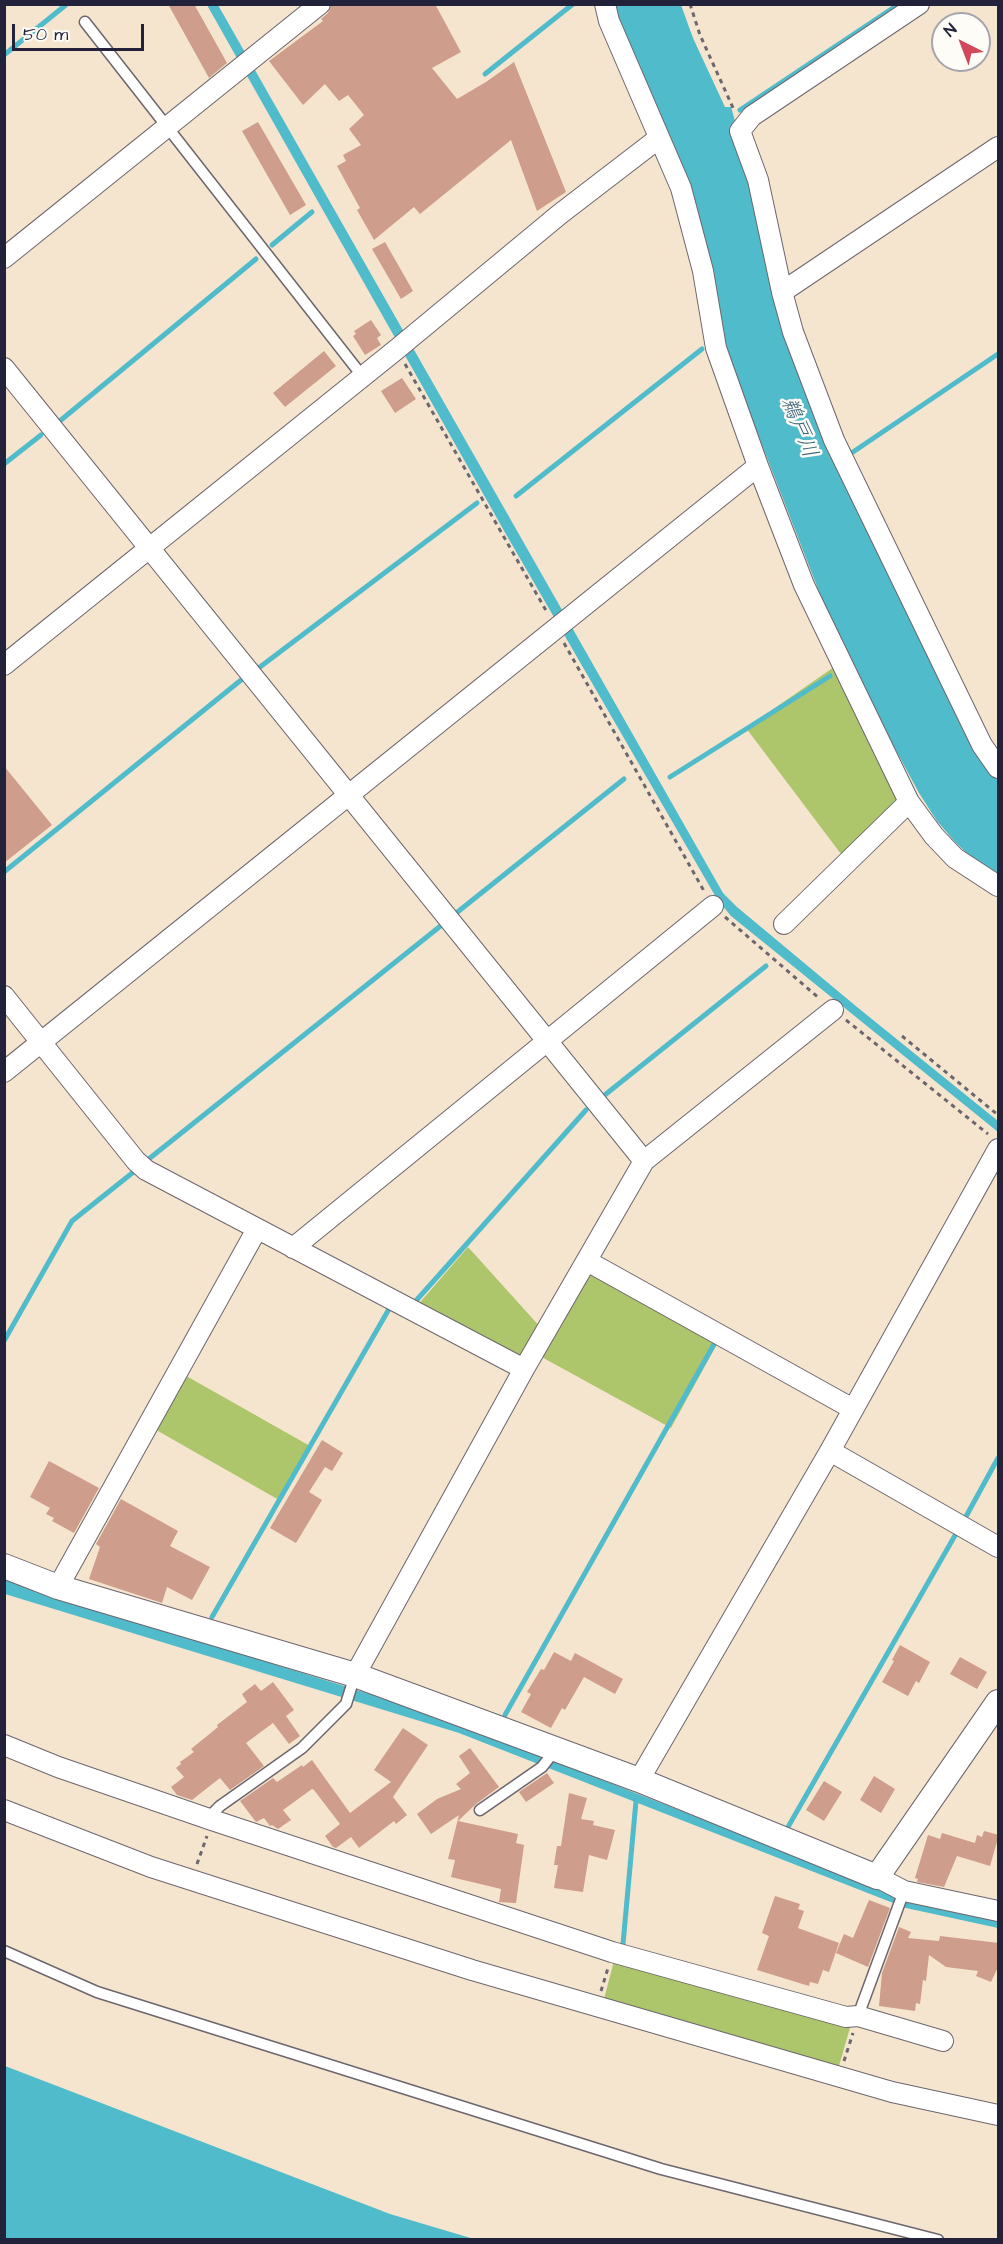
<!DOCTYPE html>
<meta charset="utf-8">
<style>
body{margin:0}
#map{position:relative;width:1003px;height:2244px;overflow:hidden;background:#f6e5ce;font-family:"Architects Daughter",sans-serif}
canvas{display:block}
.frame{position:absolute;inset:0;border:6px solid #22223b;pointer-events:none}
.north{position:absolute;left:931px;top:12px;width:60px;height:60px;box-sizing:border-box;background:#fdfcf7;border:2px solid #a5a5ac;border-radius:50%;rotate:318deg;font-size:16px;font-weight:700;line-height:24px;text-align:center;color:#22223b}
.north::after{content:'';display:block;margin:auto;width:21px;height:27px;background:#d1495b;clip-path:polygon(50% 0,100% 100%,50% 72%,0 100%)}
.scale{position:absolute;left:12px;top:24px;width:132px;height:27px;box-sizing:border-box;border:3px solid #22223b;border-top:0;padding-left:8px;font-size:18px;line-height:21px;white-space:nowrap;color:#22223b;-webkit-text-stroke:4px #fdfcf7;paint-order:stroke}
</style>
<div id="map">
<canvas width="1003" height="2244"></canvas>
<div class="frame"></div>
<div class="north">N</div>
<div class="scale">50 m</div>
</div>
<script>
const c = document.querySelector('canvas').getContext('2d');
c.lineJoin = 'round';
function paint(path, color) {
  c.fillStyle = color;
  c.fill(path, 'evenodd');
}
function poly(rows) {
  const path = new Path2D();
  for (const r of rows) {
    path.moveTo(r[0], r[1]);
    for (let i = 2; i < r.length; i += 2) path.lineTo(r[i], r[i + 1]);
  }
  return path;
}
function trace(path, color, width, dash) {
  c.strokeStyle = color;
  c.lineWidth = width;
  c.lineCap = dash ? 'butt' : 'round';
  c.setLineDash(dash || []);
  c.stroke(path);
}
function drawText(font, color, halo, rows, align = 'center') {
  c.font = font + ' "Architects Daughter","Klee One",sans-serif';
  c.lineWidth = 5;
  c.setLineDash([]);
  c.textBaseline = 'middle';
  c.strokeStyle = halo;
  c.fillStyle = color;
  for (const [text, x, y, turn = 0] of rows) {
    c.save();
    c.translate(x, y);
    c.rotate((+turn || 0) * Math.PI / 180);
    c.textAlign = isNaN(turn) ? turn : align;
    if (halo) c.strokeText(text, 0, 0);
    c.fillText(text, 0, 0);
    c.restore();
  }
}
const green = poly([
 [834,667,898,798,841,854,746,728],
 [468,1247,542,1329,522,1362,416,1307],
 [586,1271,717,1344,671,1428,538,1355],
 [181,1373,310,1446,279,1500,151,1427],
 [615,1957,852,2021,839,2066,769,2049,604,1999]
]);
const water = poly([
 [207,5,218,5,723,893,737,907,857,1007,998,1121,998,1132,731,916,717,899,507,536],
 [613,5,681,5,693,38,725,107,731,107,827,444,913,626,980,757,998,781,998,874,975,861,955,842,937,821,919,793,873,708,825,607,729,360,721,336,706,240,687,185,621,35],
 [4,1580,437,1715,895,1895,998,1920,998,1928,906,1908,459,1733,5,1594],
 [5,2066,390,2214,474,2239,5,2239]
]);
const stream = poly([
 [4,55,67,4],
 [485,74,573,4],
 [740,110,899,4],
 [272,245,312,212],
 [61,420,256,259],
 [853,452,998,354],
 [4,464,41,435],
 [516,496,702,349],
 [256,670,477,503],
 [670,777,830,676],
 [4,872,246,676],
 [455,914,624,779],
 [601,1098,766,966],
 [145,1162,443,924],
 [414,1303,586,1110],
 [4,1341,72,1221,136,1170],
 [963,1522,998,1458],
 [212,1617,389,1309],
 [505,1715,717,1339],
 [788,1827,957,1532],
 [623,1944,636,1801]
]);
const building = poly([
 [168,4,194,4,227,63,209,78],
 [332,4,435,4,461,52,432,68,457,99,486,82,514,62,566,192,537,211,511,140,420,214,414,207,374,240,357,210,360,208,337,166,346,161,343,155,361,145,349,129,364,115,348,95,339,101,325,84,303,105,269,61,323,21,321,19,328,13],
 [258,122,306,205,290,215,242,131],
 [385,242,413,291,401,299,372,249],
 [371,320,381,335,377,338,381,345,365,355,353,336,356,334,354,331],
 [324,351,336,366,285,407,273,393],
 [402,378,416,399,395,413,381,391],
 [4,766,52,825,4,863],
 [322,1440,343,1453,332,1471,325,1467,309,1492,322,1500,296,1543,270,1528],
 [49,1461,99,1488,74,1533,52,1521,54,1518,46,1514,50,1508,30,1497],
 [121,1499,178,1531,170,1546,210,1567,192,1600,167,1587,162,1603,89,1579,100,1547,96,1544],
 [900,1645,930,1662,919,1683,916,1681,908,1696,882,1682,894,1661,892,1660],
 [554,1652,571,1661,575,1653,623,1679,615,1694,584,1677,565,1710,562,1708,551,1728,521,1712,531,1694,527,1692,541,1669,544,1670],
 [960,1657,987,1672,977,1689,950,1674],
 [273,1682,294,1710,286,1716,300,1736,289,1744,273,1723,246,1743,264,1766,230,1790,220,1778,192,1800,177,1795,171,1787,184,1777,176,1768,181,1764,180,1762,194,1752,191,1749,218,1727,217,1725,247,1702,242,1694,255,1684,261,1691],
 [403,1728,428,1745,393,1797,407,1815,396,1824,394,1821,359,1848,351,1837,336,1848,333,1847,325,1836,340,1824,314,1790,312,1789,283,1810,291,1820,278,1829,272,1825,270,1826,264,1818,256,1822,240,1801,273,1778,277,1782,302,1765,303,1767,312,1760,350,1813,391,1782,374,1770],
 [470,1748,499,1787,476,1804,458,1821,518,1834,516,1843,524,1845,516,1903,499,1902,501,1889,451,1877,455,1860,448,1859,459,1815,431,1834,417,1814,437,1799,461,1789,456,1784,470,1773,459,1756],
 [547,1773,554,1783,526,1802,519,1792],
 [874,1776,895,1789,881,1813,860,1800],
 [824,1781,842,1792,824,1821,806,1810],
 [569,1793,587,1798,581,1819,594,1821,593,1825,615,1830,607,1860,589,1855,583,1892,554,1888,558,1865,554,1865,557,1846,561,1846],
 [984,1831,999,1835,990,1866,957,1856,944,1887,917,1882,918,1879,915,1878,928,1835,940,1839,942,1833,975,1843,977,1835,982,1837],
 [775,1896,800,1904,798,1909,804,1911,798,1928,839,1943,829,1972,823,1970,818,1984,810,1982,809,1986,757,1970,769,1936,762,1933],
 [869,1900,890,1908,868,1967,836,1953,844,1934,853,1938],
 [899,1927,911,1932,908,1938,939,1941,940,1936,999,1943,999,1965,991,1982,976,1976,978,1971,946,1967,929,1955,926,1981,923,1980,920,2004,916,2003,915,2011,879,2006,882,1973]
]);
const path = poly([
 [690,4,700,35,734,110],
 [405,364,548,614],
 [564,643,704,891],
 [725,917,820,999],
 [846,1020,988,1134],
 [902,1036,998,1115],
 [197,1864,207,1836],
 [601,1991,608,1968],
 [844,2061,853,2033]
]);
const service = poly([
 [85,22,363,377],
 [480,1810,542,1767,556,1749],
 [207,1819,220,1806,302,1748,346,1704,355,1675],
 [4,1951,97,1992,661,2169,938,2240],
 [858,2016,904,1891]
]);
const minor = poly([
 [605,4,609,21,681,188,703,271,716,348,758,466,804,585,909,802,934,836,955,858,998,886],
 [919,4,752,116,740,131,758,180,782,292,793,332,834,440,982,745,998,768],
 [4,258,320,4],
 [782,292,998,147],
 [4,368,644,1161],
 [4,665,397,349,560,214,659,138],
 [784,924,909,802],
 [4,996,136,1161,146,1170,524,1369],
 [4,1072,758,466],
 [293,1248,713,906],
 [587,1261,853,1409],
 [830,1451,998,1547],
 [58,1587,257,1229],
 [355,1675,524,1369,644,1161,833,1010],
 [4,1745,58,1767,212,1820,612,1952,846,2017,858,2016,943,2041],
 [639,1780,830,1451,998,1149],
 [4,1810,151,1867,472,1970,892,2092,998,2115],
 [877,1877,904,1891,998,1911]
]);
const tertiary = poly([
 [4,1566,58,1587,355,1675,639,1780,877,1877,998,1702]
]);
const waterNames = [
 ["鵜戸川",798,428,68]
];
paint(green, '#adc66b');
paint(water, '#4fbbcb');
trace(stream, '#4fbbcb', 5);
paint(building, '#ce9d8b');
trace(service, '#6c666e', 13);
trace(minor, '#6c666e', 22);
trace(tertiary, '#6c666e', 26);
trace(path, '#6c666e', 3, [4.5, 4.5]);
trace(service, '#fff', 10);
trace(minor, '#fff', 20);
trace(tertiary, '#fff', 24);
drawText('italic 21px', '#345f75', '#fdfcf7', waterNames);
</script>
